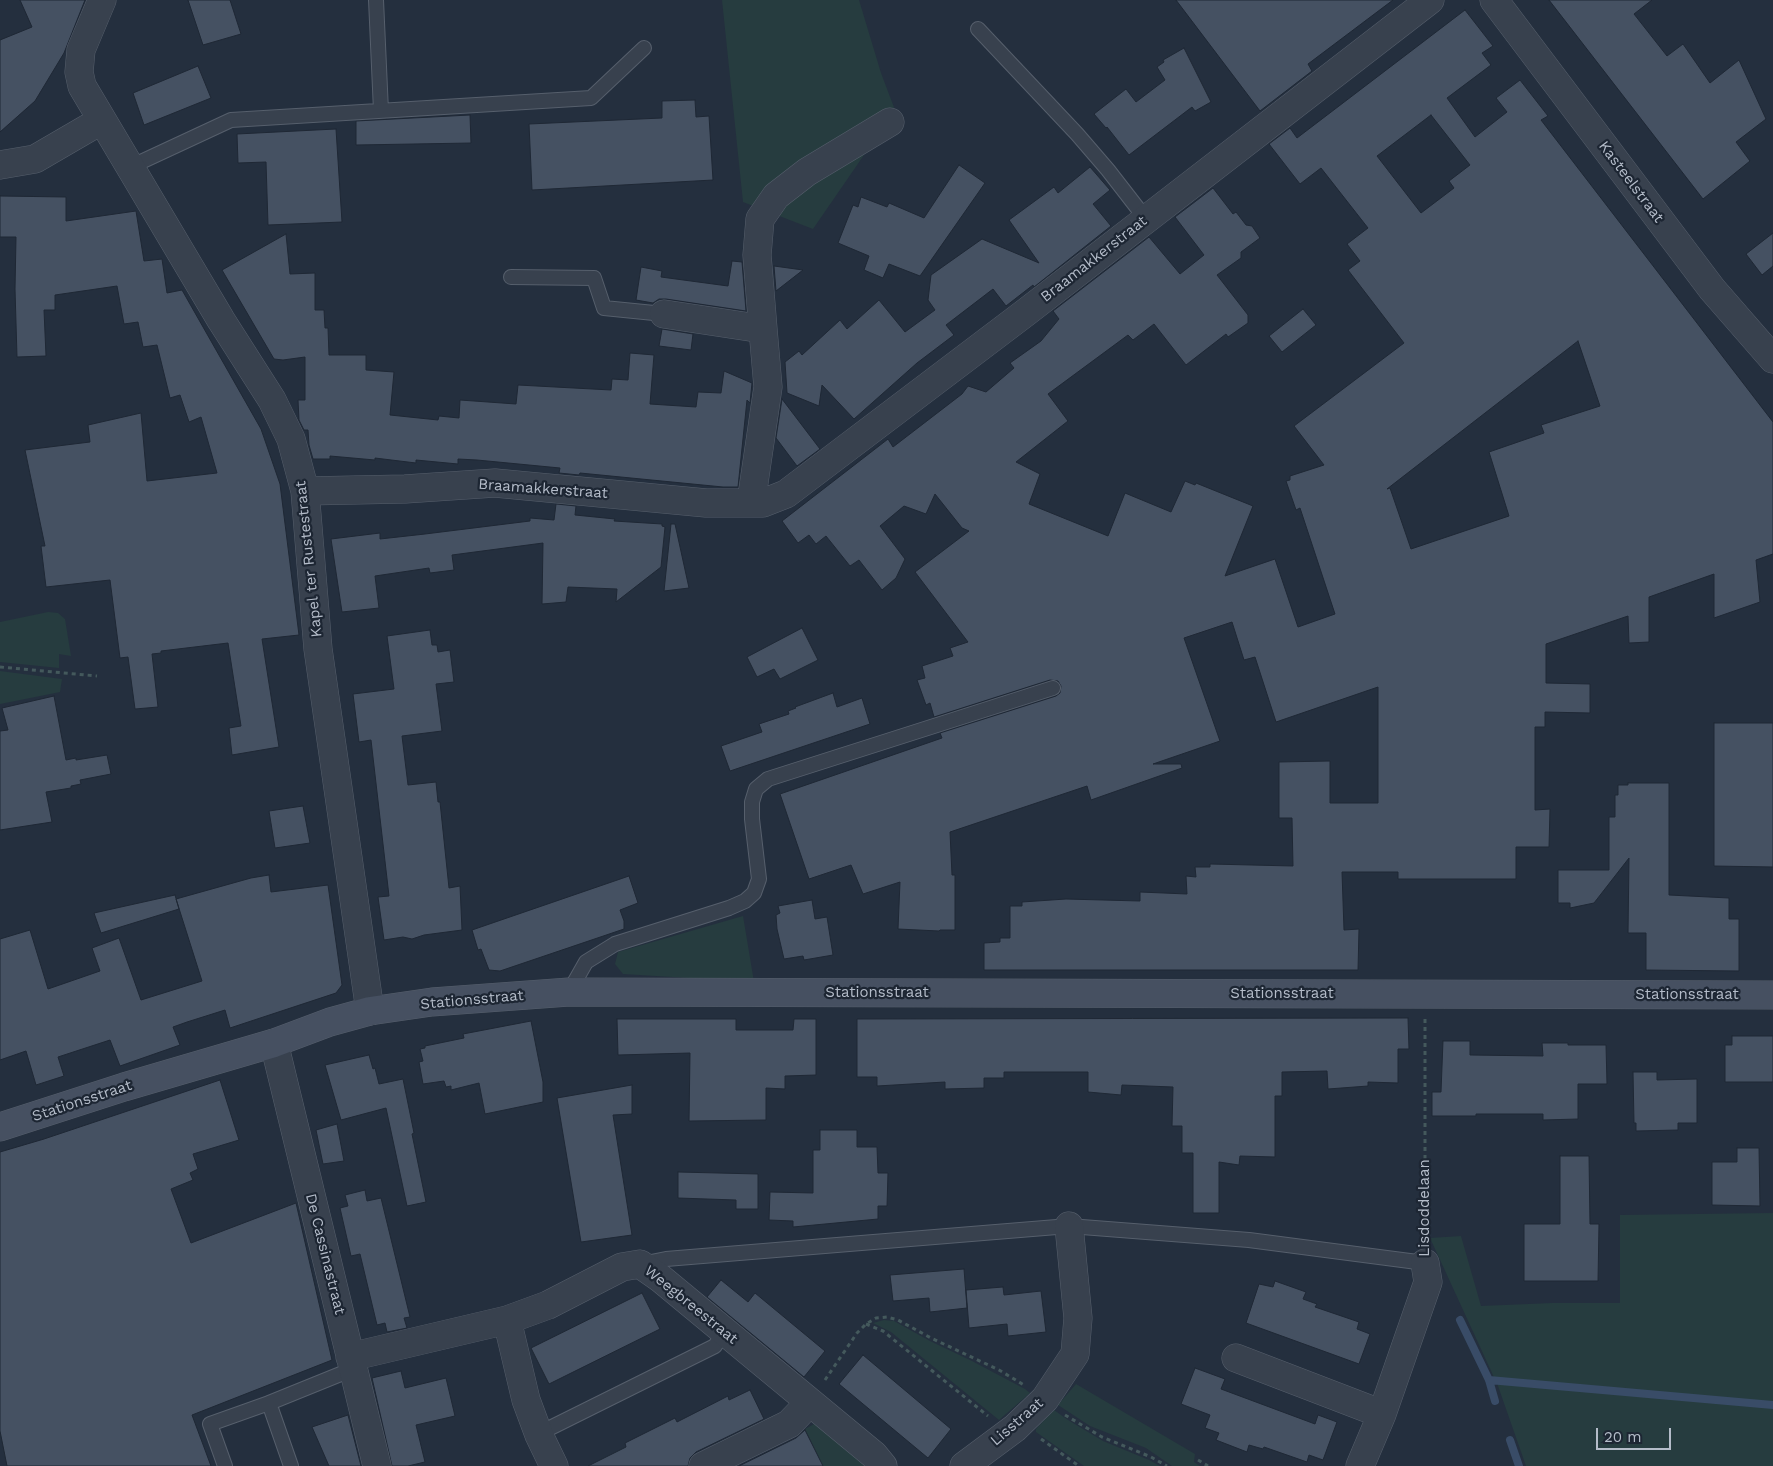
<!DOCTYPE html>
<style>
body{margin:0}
#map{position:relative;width:1773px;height:1466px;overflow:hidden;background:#242f3e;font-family:"Work Sans",sans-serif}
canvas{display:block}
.scale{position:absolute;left:1596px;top:1428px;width:75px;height:22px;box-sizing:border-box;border:2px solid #b4bcc9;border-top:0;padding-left:6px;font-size:15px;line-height:18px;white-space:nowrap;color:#b4bcc9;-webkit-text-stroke:4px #1d2633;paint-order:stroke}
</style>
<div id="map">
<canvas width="1773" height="1466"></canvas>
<div class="scale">20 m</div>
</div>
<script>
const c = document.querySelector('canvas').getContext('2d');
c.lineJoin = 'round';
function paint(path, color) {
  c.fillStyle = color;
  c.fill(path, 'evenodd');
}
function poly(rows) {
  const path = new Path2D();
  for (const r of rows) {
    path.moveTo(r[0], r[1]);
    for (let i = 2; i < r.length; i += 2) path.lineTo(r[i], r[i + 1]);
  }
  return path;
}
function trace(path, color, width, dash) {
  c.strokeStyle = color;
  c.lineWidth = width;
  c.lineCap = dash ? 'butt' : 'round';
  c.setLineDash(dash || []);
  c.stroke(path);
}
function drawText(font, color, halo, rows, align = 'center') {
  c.font = font + ' "Work Sans",sans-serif';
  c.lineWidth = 4.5;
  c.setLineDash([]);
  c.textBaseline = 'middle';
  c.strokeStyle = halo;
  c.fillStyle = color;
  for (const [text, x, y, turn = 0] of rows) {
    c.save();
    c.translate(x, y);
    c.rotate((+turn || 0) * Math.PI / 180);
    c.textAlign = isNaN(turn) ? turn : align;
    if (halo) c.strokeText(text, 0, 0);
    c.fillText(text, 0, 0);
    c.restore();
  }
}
const green = poly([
 [722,0,859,0,881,73,895,110,813,229,743,202],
 [48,612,58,613,65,619,71,656,59,654,59,668,0,662,0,622],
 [0,671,62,679,60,692,0,704],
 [743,916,754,982,623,974,615,964,618,952],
 [1773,1213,1773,1466,1526,1466,1498,1386,1430,1238,1461,1236,1481,1306,1552,1303,1620,1303,1620,1215],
 [884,1320,894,1321,930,1341,972,1361,1025,1389,1030,1393,999,1420,891,1332,873,1323],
 [1076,1384,1195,1454,1194,1462,1200,1466,1172,1466,1146,1448,1090,1426,1058,1405],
 [1054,1410,1068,1420,1103,1441,1149,1460,1160,1466,1084,1466,1036,1432,1036,1429],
 [816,1423,870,1466,815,1466,821,1462,805,1429]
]);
const stream = poly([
 [1460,1320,1489,1380,1495,1401],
 [1489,1380,1773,1405],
 [1510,1440,1519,1466]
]);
const building = poly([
 [20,0,85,0,64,53,35,101,0,132,0,40,32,27,20,0],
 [188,0,230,0,241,34,203,45,188,0],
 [1176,0,1393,0,1308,64,1312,71,1260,111,1176,0],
 [1549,0,1652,0,1634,14,1667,56,1683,44,1710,83,1739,60,1766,119,1736,142,1750,161,1703,199,1549,0],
 [1465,10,1493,46,1482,53,1491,65,1447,98,1475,137,1507,112,1496,98,1520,80,1548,116,1541,120,1773,422,1773,554,1756,560,1760,602,1714,618,1714,574,1649,597,1649,642,1629,643,1628,616,1546,644,1546,683,1590,684,1590,713,1545,712,1545,727,1535,727,1535,810,1550,809,1549,847,1516,847,1516,879,1398,879,1398,872,1342,872,1344,930,1359,929,1358,970,984,970,984,943,1000,942,1000,938,1010,938,1010,906,1022,906,1022,902,1066,899,1140,901,1140,892,1187,894,1186,876,1196,877,1195,867,1210,867,1210,864,1293,866,1292,818,1279,818,1279,762,1330,761,1330,803,1378,803,1378,687,1276,722,1255,657,1244,660,1232,622,1184,638,1220,741,1153,764,1181,764,1182,768,1091,800,1087,786,950,832,952,875,955,875,955,930,940,930,939,931,898,929,900,882,863,894,851,865,809,879,780,794,942,738,940,733,1056,696,1060,693,1061,686,1058,681,1050,680,934,717,930,703,926,705,917,680,925,678,922,666,953,656,950,648,968,642,915,572,969,531,962,528,935,494,926,514,904,506,880,526,905,559,896,578,882,590,859,560,850,566,826,536,816,544,809,535,798,543,782,521,888,439,893,447,962,394,968,386,986,392,1014,368,1010,363,1041,341,1059,319,1053,311,1149,237,1180,274,1204,255,1175,217,1213,188,1233,214,1236,212,1246,225,1252,226,1260,238,1241,252,1241,258,1217,275,1248,315,1248,323,1228,337,1226,334,1186,365,1154,324,1133,340,1128,335,1048,394,1068,421,1016,462,1040,474,1029,504,1108,536,1125,493,1171,512,1185,481,1195,485,1196,483,1253,506,1225,576,1275,559,1298,627,1335,614,1300,508,1296,510,1286,481,1290,480,1290,476,1324,465,1294,426,1404,343,1348,270,1360,261,1347,244,1368,228,1321,168,1300,184,1269,144,1290,128,1297,138,1465,10],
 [1431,115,1470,165,1449,181,1454,188,1421,213,1377,156,1431,115],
 [1578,341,1600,406,1541,425,1544,433,1489,452,1509,516,1411,549,1390,488,1387,489,1578,341],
 [1184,48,1211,102,1195,111,1192,107,1129,155,1107,127,1106,128,1094,114,1126,89,1136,102,1165,80,1157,67,1164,62,1163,60,1184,48],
 [198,66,211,98,144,125,133,93,198,66],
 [695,100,696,117,709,116,713,180,532,190,529,124,662,118,662,101,695,100],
 [470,115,471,143,356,145,356,121,470,115],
 [336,129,342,222,268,225,266,162,238,163,237,134,336,129],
 [959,165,985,183,920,276,889,264,883,278,864,270,869,256,838,243,853,205,858,207,861,197,887,207,889,203,924,218,959,165],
 [1090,167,1110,190,1093,204,1111,226,1034,287,1033,285,1006,306,993,289,946,325,954,335,917,363,854,419,822,385,819,406,787,393,785,362,799,351,802,355,840,320,847,329,879,300,905,332,935,310,928,300,931,275,982,239,1039,263,1009,220,1054,187,1058,193,1090,167],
 [0,196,66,197,66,221,136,211,144,261,162,259,167,293,182,290,261,429,280,484,299,635,262,639,279,747,232,755,229,728,241,726,228,643,161,651,161,653,152,654,158,707,135,709,128,657,120,658,110,580,46,587,41,546,45,546,25,450,90,442,88,425,141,413,147,481,217,473,201,417,189,422,180,395,170,398,157,345,143,347,138,322,124,324,117,286,55,295,55,310,44,310,46,356,17,357,15,289,16,237,0,237,0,196],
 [1773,233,1773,266,1762,275,1746,254,1773,233],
 [286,234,290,274,315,273,315,310,324,310,325,328,328,328,329,355,366,355,366,370,394,372,390,415,438,420,439,416,459,418,460,400,516,404,518,385,611,390,612,379,628,380,630,353,654,355,650,404,696,407,698,392,721,393,724,371,752,383,750,403,747,400,738,487,723,487,580,473,579,475,559,473,560,468,477,460,458,459,458,464,416,460,416,463,375,458,375,460,330,456,330,459,313,459,309,445,308,430,304,430,299,420,298,400,305,400,305,357,283,360,274,359,222,270,286,234],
 [732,261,742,262,746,311,666,299,659,299,653,303,636,300,641,267,662,271,661,277,728,286,732,261],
 [774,266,803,270,776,291,774,266],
 [1303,309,1316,325,1282,352,1269,336,1303,309],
 [662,329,693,334,691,350,659,346,662,329],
 [782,399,820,449,797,466,776,438,782,399],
 [556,504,576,506,575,515,615,519,614,521,662,524,662,526,665,527,661,567,616,602,617,589,568,587,566,602,542,604,543,543,452,555,454,570,430,573,429,568,375,576,379,608,342,612,331,539,380,533,380,539,425,534,530,521,530,518,554,520,556,504],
 [671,524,675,524,689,588,664,591,671,524],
 [802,628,818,660,780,679,774,669,757,677,747,657,802,628],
 [430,630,432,645,437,645,438,652,450,650,454,682,436,684,442,731,402,736,408,785,436,782,438,802,440,802,449,888,460,886,462,930,424,935,412,939,403,937,384,940,378,897,389,896,371,740,359,742,353,694,394,689,387,636,430,630],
 [833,693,837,707,862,698,870,724,730,771,721,746,762,732,759,724,789,714,788,711,796,708,795,707,833,693],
 [54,696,66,760,76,758,76,760,107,755,111,774,80,780,81,784,71,786,71,788,46,792,52,822,0,830,0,731,8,730,2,708,54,696],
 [1714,723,1773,723,1773,867,1714,866,1714,723],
 [1628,783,1669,783,1669,895,1729,898,1729,919,1739,919,1739,971,1646,970,1646,933,1628,933,1629,858,1594,903,1570,908,1570,903,1558,903,1558,870,1609,870,1609,817,1615,817,1615,795,1618,795,1618,785,1628,785,1628,783],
 [303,806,310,843,275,848,269,811,303,806],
 [269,875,271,892,328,885,342,985,336,993,230,1028,225,1010,187,1022,173,1027,180,1045,120,1066,110,1040,58,1057,64,1076,36,1085,26,1051,0,1060,0,939,30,930,48,989,100,971,92,948,119,938,141,1000,202,981,176,899,251,878,269,875],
 [629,876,638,903,620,910,624,921,624,929,500,971,489,970,481,949,478,950,472,930,629,876],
 [175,895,179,909,101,933,94,913,175,895],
 [812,900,815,919,827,917,833,955,804,960,803,956,784,959,777,929,776,915,780,913,778,906,812,900],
 [1408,1018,1409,1049,1398,1049,1398,1083,1368,1082,1368,1086,1328,1089,1327,1071,1282,1072,1282,1096,1275,1096,1275,1157,1240,1156,1239,1165,1219,1162,1219,1213,1193,1213,1193,1153,1182,1153,1182,1126,1172,1126,1173,1087,1122,1085,1121,1095,1088,1092,1088,1072,1004,1072,1004,1078,984,1078,984,1088,945,1089,945,1082,877,1086,877,1077,857,1077,857,1019,1408,1018],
 [617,1019,736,1019,736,1030,793,1030,794,1019,816,1019,816,1075,785,1076,785,1089,766,1088,766,1120,689,1121,690,1053,618,1055,617,1019],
 [531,1021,543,1082,543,1102,485,1114,479,1083,451,1090,451,1086,446,1087,444,1081,423,1084,419,1062,423,1061,420,1049,425,1048,425,1046,464,1038,463,1034,531,1021],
 [1732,1036,1773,1036,1773,1082,1725,1082,1725,1045,1732,1045,1732,1036],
 [1443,1041,1470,1041,1470,1055,1543,1056,1542,1043,1568,1043,1568,1045,1606,1045,1607,1084,1578,1084,1578,1119,1543,1120,1543,1114,1476,1114,1476,1116,1432,1116,1432,1092,1441,1092,1443,1041],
 [369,1055,373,1069,375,1068,379,1084,403,1079,414,1133,412,1134,426,1202,407,1206,386,1108,341,1120,325,1065,369,1055],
 [1633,1072,1657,1072,1657,1080,1697,1079,1697,1123,1678,1123,1678,1130,1636,1131,1636,1123,1634,1123,1633,1072],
 [220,1080,239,1140,193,1154,198,1169,190,1173,193,1180,171,1189,191,1243,296,1203,332,1360,192,1415,211,1466,7,1466,0,1431,0,1152,44,1139,220,1080],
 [632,1085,632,1114,613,1115,632,1235,581,1242,557,1098,632,1085],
 [337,1124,344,1161,323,1164,316,1130,337,1124],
 [820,1130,857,1130,857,1147,877,1147,878,1173,888,1173,887,1206,878,1206,878,1219,793,1227,793,1221,769,1220,770,1192,813,1193,813,1150,820,1150,820,1130],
 [1737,1148,1759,1148,1760,1206,1712,1205,1712,1162,1737,1162,1737,1148],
 [1560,1156,1589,1156,1590,1224,1599,1224,1598,1281,1524,1281,1524,1224,1560,1224,1560,1156],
 [678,1172,758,1174,758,1209,736,1209,736,1200,678,1198,678,1172],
 [365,1190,367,1201,381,1198,410,1317,404,1318,407,1328,387,1332,385,1323,377,1325,360,1254,351,1256,340,1208,348,1206,345,1195,365,1190],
 [964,1269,967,1308,930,1312,929,1298,893,1301,890,1275,964,1269],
 [721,1280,748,1302,755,1293,825,1351,804,1377,707,1297,721,1280],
 [1275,1281,1306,1292,1303,1299,1317,1304,1315,1307,1359,1322,1357,1329,1370,1334,1359,1364,1246,1323,1259,1284,1273,1287,1275,1281],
 [1003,1287,1004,1295,1041,1291,1046,1332,1008,1336,1007,1324,969,1328,966,1290,1003,1287],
 [642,1293,660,1329,549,1384,531,1348,642,1293],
 [863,1355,951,1429,928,1458,839,1384,863,1355],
 [1195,1368,1225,1379,1221,1389,1315,1424,1318,1415,1337,1422,1323,1460,1309,1455,1307,1462,1264,1447,1263,1449,1249,1445,1247,1452,1216,1440,1219,1433,1205,1428,1210,1415,1181,1404,1195,1368],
 [401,1371,405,1388,446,1378,455,1416,416,1425,425,1462,408,1466,392,1466,372,1378,401,1371],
 [750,1390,764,1419,696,1452,690,1458,688,1466,588,1466,626,1447,625,1443,675,1418,677,1422,728,1396,729,1400,750,1390],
 [348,1415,361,1466,329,1466,312,1427,348,1415],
 [805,1430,823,1466,739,1466,796,1438,805,1430]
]);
const path = poly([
 [0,667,97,676],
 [1425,1019,1425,1238],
 [866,1324,883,1331,988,1416],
 [825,1380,857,1333,866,1324,876,1318,887,1317,898,1320,931,1338,999,1370,1024,1385],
 [1065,1415,1102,1437,1151,1457,1167,1466],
 [1041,1439,1079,1466],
 [1198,1460,1208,1466]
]);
const lane = poly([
 [376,0,381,111],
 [978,29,1077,134,1108,170,1146,219],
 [130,167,231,120,591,98,644,48],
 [511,277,594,278,604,308,664,314],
 [569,992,586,962,615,944,729,908,745,901,754,893,759,879,752,819,752,802,756,789,768,779,1053,688],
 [641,1264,666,1259,1069,1226,1249,1240,1425,1263],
 [269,1403,353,1369],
 [548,1429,715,1346,724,1331],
 [225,1466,210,1424,269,1403,291,1466]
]);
const street = poly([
 [102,0,81,50,79,72,82,86,221,320,272,400,291,439,305,491,318,649,370,1011],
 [1494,0,1712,289,1773,359],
 [0,165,35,159,102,120],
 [664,314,763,329,768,387,751,503],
 [763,329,757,255,760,219,776,196,807,172,890,122],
 [305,491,405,489,495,483,706,503,763,503,786,494,1025,313,1430,0],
 [274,1043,377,1466],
 [507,1320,526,1400,539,1435,554,1466],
 [350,1357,507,1320,548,1305,622,1267,640,1264,660,1278,874,1455,883,1466],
 [1236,1358,1382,1414],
 [703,1466,789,1424,810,1402],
 [964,1466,1015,1428,1045,1399,1075,1354,1078,1318,1069,1226],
 [1360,1466,1382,1414,1428,1282,1425,1263]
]);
const secondary = poly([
 [0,1127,124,1087,274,1043,330,1022,370,1011,432,1002,569,992,1773,995]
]);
const streetNames = [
 ["Kasteelstraat",1631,182,53],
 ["Braamakkerstraat",1094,259,-38],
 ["Braamakkerstraat",543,489,4],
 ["Kapel ter Rustestraat",309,559,-96],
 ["Stationsstraat",877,993],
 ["Stationsstraat",1282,994],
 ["Stationsstraat",1687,995],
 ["Stationsstraat",472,1000,-5],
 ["Stationsstraat",82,1101,-18],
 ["Lisdoddelaan",1425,1208,-90],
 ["De Cassinastraat",325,1254,76],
 ["Weegbreestraat",691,1305,39],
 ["Lisstraat",1017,1422,-41]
];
paint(green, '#263c3f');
trace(stream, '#394c67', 8);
paint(building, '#455162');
trace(building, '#1f2835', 1);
trace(lane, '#565f6c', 16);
trace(street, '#565f6c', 29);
trace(secondary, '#565f6c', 29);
trace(path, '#44595c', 3, [4, 4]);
trace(lane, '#38414e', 14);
trace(street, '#38414e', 28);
trace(secondary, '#465061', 28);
drawText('15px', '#b4bcc9', '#1d2633', streetNames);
</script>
